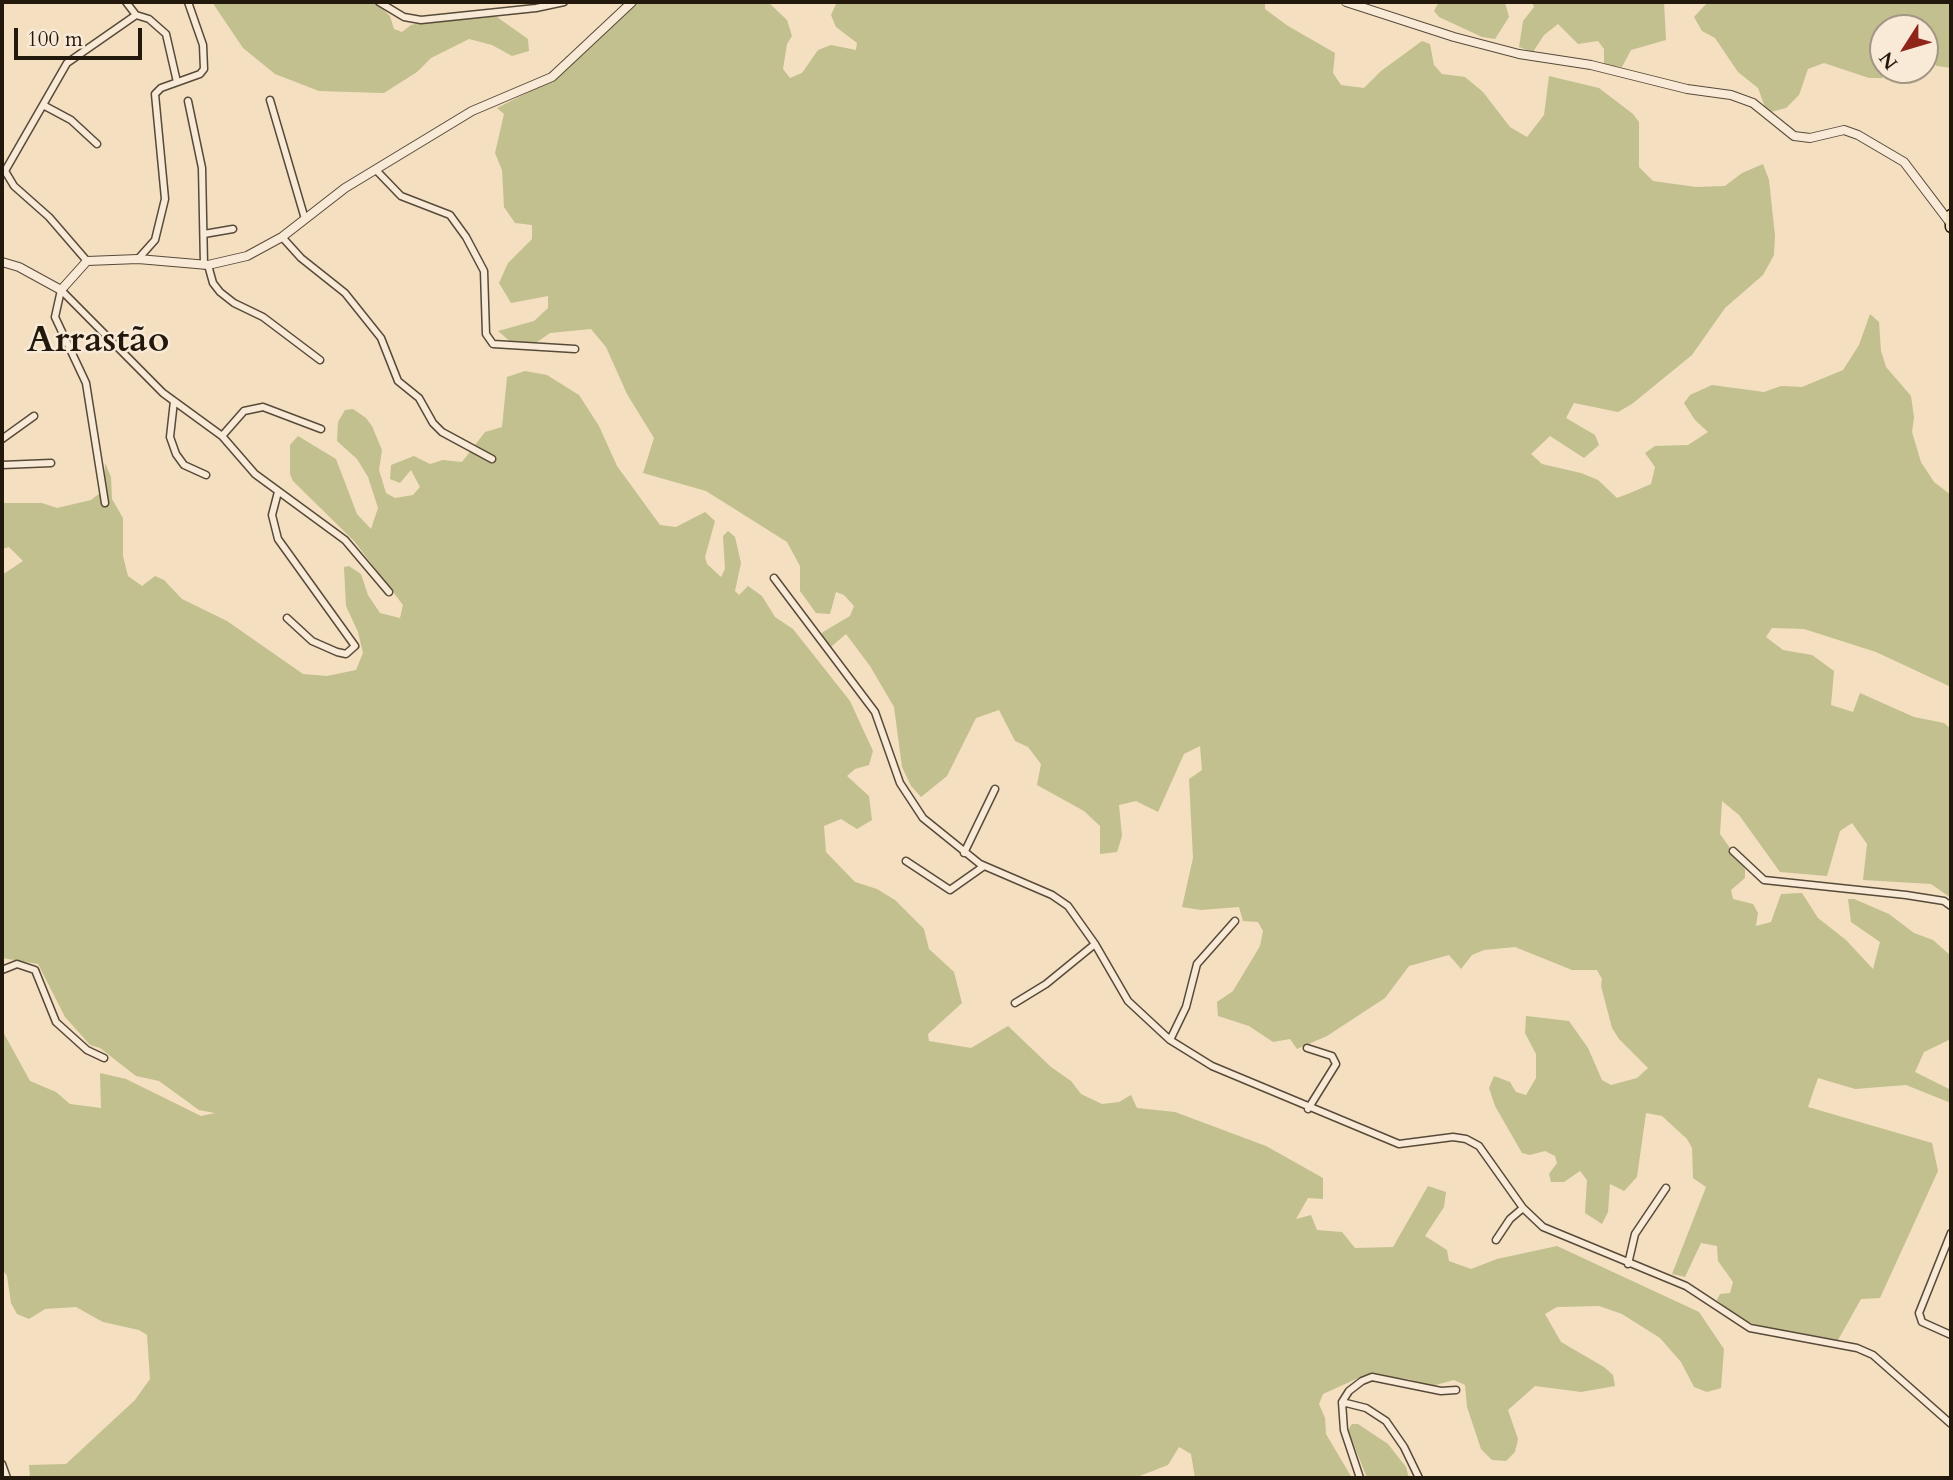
<!DOCTYPE html>
<meta charset="utf-8">
<style>
body{margin:0}
#map{position:relative;width:1953px;height:1480px;overflow:hidden;background:#f4dfc0;font-family:Cardo,serif}
canvas{display:block}
.frame{position:absolute;inset:0;border:4px solid #23180c;pointer-events:none}
.north{position:absolute;left:1869px;top:14px;width:70px;height:70px;box-sizing:border-box;background:#f8ead6;border:2px solid #a39685;border-radius:50%;rotate:233deg;font-size:19px;font-weight:700;line-height:28px;text-align:center;color:#23180c}
.north::after{content:'';display:block;margin:auto;width:24px;height:32px;background:#8f2418;clip-path:polygon(50% 0,100% 100%,50% 72%,0 100%)}
.scale{position:absolute;left:14px;top:28px;width:128px;height:32px;box-sizing:border-box;border:4px solid #23180c;border-top:0;padding-left:9px;font-size:21px;line-height:24px;white-space:nowrap;color:#23180c;-webkit-text-stroke:5px #f8ead6;paint-order:stroke}
</style>
<div id="map">
<canvas width="1953" height="1480"></canvas>
<div class="frame"></div>
<div class="north">N</div>
<div class="scale">100 m</div>
</div>
<script>
const c = document.querySelector('canvas').getContext('2d');
c.lineJoin = 'round';
function paint(path, color) {
  c.fillStyle = color;
  c.fill(path, 'evenodd');
}
function poly(rows) {
  const path = new Path2D();
  for (const r of rows) {
    path.moveTo(r[0], r[1]);
    for (let i = 2; i < r.length; i += 2) path.lineTo(r[i], r[i + 1]);
  }
  return path;
}
function trace(path, color, width, dash) {
  c.strokeStyle = color;
  c.lineWidth = width;
  c.lineCap = dash ? 'butt' : 'round';
  c.setLineDash(dash || []);
  c.stroke(path);
}
function drawText(font, color, halo, rows, align = 'center') {
  c.font = font + ' Cardo,serif';
  c.lineWidth = 5;
  c.setLineDash([]);
  c.textBaseline = 'middle';
  c.strokeStyle = halo;
  c.fillStyle = color;
  for (const [text, x, y, turn = 0] of rows) {
    c.save();
    c.translate(x, y);
    c.rotate((+turn || 0) * Math.PI / 180);
    c.textAlign = isNaN(turn) ? turn : align;
    if (halo) c.strokeText(text, 0, 0);
    c.fillText(text, 0, 0);
    c.restore();
  }
}
const green = poly([
 [212,2,375,2,390,16,394,29,402,32,411,25,447,16,497,17,528,39,529,51,512,56,492,45,469,39,431,58,417,72,384,93,319,91,275,74,243,48],
 [639,2,768,2,787,20,792,36,787,44,783,69,790,78,802,73,818,50,831,45,856,50,857,43,836,27,831,15,837,2,1265,2,1265,9,1288,26,1335,53,1333,73,1341,85,1364,88,1381,71,1422,41,1430,44,1434,65,1442,74,1465,77,1483,92,1510,127,1527,137,1544,115,1549,76,1599,88,1633,114,1639,122,1639,167,1653,181,1696,187,1725,186,1742,173,1763,164,1769,180,1775,236,1774,255,1763,275,1725,308,1692,355,1632,404,1618,412,1574,403,1566,418,1595,435,1599,445,1584,458,1550,436,1531,454,1542,464,1581,473,1598,480,1617,498,1630,493,1651,484,1655,467,1645,453,1655,446,1688,445,1708,432,1695,420,1684,403,1690,395,1712,385,1764,392,1781,386,1802,387,1843,370,1859,345,1870,314,1879,322,1881,351,1886,367,1911,396,1914,417,1912,432,1921,462,1934,482,1951,495,1951,687,1876,652,1804,629,1772,628,1766,637,1783,650,1812,655,1834,671,1831,705,1853,712,1860,693,1914,717,1944,723,1951,729,1951,898,1931,884,1863,880,1867,844,1852,823,1840,831,1827,876,1780,872,1739,815,1722,801,1720,834,1745,869,1745,878,1731,890,1733,899,1753,904,1758,913,1756,926,1771,922,1781,894,1802,893,1818,918,1846,940,1873,969,1880,942,1851,922,1848,899,1854,899,1889,914,1914,933,1933,940,1951,956,1951,1039,1924,1052,1915,1072,1951,1090,1951,1103,1906,1085,1855,1089,1818,1078,1808,1107,1932,1143,1938,1171,1880,1298,1861,1299,1838,1340,1770,1329,1739,1319,1717,1300,1720,1294,1730,1293,1733,1282,1718,1261,1717,1246,1701,1243,1685,1277,1672,1274,1706,1187,1693,1178,1692,1148,1687,1139,1662,1116,1646,1113,1637,1177,1624,1191,1610,1184,1608,1212,1602,1224,1585,1213,1587,1180,1580,1171,1564,1182,1551,1182,1549,1174,1557,1163,1555,1156,1545,1151,1530,1155,1522,1153,1495,1106,1489,1088,1494,1076,1510,1082,1516,1092,1526,1095,1536,1078,1536,1054,1525,1033,1526,1016,1569,1021,1588,1048,1602,1080,1611,1085,1637,1078,1648,1068,1619,1039,1612,1028,1601,986,1602,979,1597,970,1572,970,1515,947,1484,950,1472,955,1461,969,1449,955,1409,966,1385,998,1327,1036,1297,1049,1290,1039,1273,1042,1249,1026,1218,1016,1217,1002,1233,991,1260,946,1263,931,1258,922,1243,921,1239,907,1201,910,1182,907,1193,858,1189,779,1202,770,1200,746,1184,754,1158,812,1136,801,1119,805,1122,836,1117,852,1100,854,1100,826,1084,811,1037,785,1041,764,1028,747,1015,741,999,710,976,718,947,776,921,797,911,786,902,767,894,707,870,666,846,634,825,652,816,640,823,632,850,616,854,606,844,595,836,592,830,614,816,613,800,591,800,566,787,542,706,491,643,473,654,438,627,394,606,347,591,329,550,333,533,345,511,342,498,331,534,321,548,308,548,296,511,303,499,283,508,263,532,239,532,225,515,223,504,207,502,170,495,153,504,114,497,108,555,79],
 [1439,2,1505,2,1509,17,1495,39,1482,37,1439,17,1434,11],
 [1532,2,1664,2,1666,40,1631,50,1622,67,1604,65,1604,49,1598,41,1578,44,1558,24,1544,35,1533,52,1519,47,1523,21,1534,7],
 [1708,2,1951,2,1951,68,1937,66,1925,56,1925,28,1883,28,1883,78,1869,78,1824,63,1808,69,1799,95,1786,108,1767,113,1758,88,1738,72,1715,38,1702,31,1694,17],
 [525,371,547,375,579,395,599,426,617,466,660,525,676,527,705,512,715,521,705,557,707,564,721,577,725,569,723,536,728,531,735,537,741,563,735,591,739,595,748,586,762,596,775,617,793,629,850,701,873,751,869,765,855,769,847,776,869,796,872,820,857,829,841,819,824,826,826,852,855,882,877,889,895,900,924,929,929,949,954,972,962,1003,928,1034,929,1041,971,1048,1008,1026,1051,1067,1071,1081,1081,1094,1102,1104,1119,1102,1131,1095,1137,1108,1175,1112,1266,1146,1323,1178,1323,1199,1308,1198,1296,1219,1311,1215,1317,1230,1342,1232,1355,1248,1393,1247,1428,1186,1446,1192,1444,1207,1425,1236,1447,1250,1449,1261,1471,1269,1497,1259,1557,1246,1699,1312,1724,1349,1721,1388,1707,1392,1694,1387,1681,1362,1660,1338,1622,1314,1599,1306,1557,1307,1545,1314,1561,1342,1604,1367,1613,1375,1615,1386,1581,1392,1535,1386,1508,1410,1518,1439,1515,1452,1506,1461,1492,1460,1481,1449,1467,1407,1465,1385,1454,1380,1432,1386,1408,1379,1365,1375,1323,1394,1319,1404,1325,1418,1326,1434,1352,1478,1195,1478,1191,1454,1179,1447,1168,1465,1137,1477,30,1478,29,1465,66,1464,135,1400,150,1379,147,1335,139,1330,103,1322,76,1307,45,1309,29,1319,17,1314,11,1303,7,1276,2,1269,2,1030,30,1081,56,1092,70,1104,101,1108,100,1073,126,1079,201,1116,215,1113,199,1110,159,1081,136,1076,100,1048,90,1045,65,1017,38,964,2,958,2,575,23,561,9,547,2,549,2,503,42,503,57,508,91,500,104,490,105,463,111,477,112,499,123,518,123,556,128,576,142,586,155,576,164,580,182,599,227,621,303,674,327,676,356,670,363,653,358,632,346,606,344,567,349,566,361,574,368,595,380,613,400,618,403,605,354,541,293,481,290,474,290,445,298,436,336,459,357,514,371,529,378,508,368,477,357,459,337,441,338,422,345,410,353,409,366,418,372,426,382,450,379,470,386,493,395,498,413,495,420,487,411,470,400,483,390,479,391,465,414,456,430,464,443,460,462,462,485,432,502,427,507,377],
 [1352,1424,1358,1424,1388,1444,1406,1467,1409,1478,1367,1478,1348,1430]
]);
const minor = poly([
 [126,2,136,15,149,19,166,34,177,82],
 [379,2,404,17,421,20,536,8,564,2],
 [270,100,305,219],
 [188,101,202,168,204,265],
 [43,105,71,120,97,144],
 [376,170,401,196,450,215,466,237,484,271,486,334,493,344,575,349],
 [204,234,233,229],
 [282,237,301,258,345,293,381,338,398,381,419,398,433,423,442,432,492,459],
 [138,259,155,240,165,199,155,94,161,88,200,74,204,69,203,45,188,2],
 [87,261,49,217,14,186,5,171,67,63,136,15],
 [208,265,213,283,220,292,234,303,263,317,320,360],
 [174,401,170,437,176,454,184,465,206,475],
 [222,436,244,411,263,407,321,429],
 [2,439,34,416],
 [2,465,51,463],
 [278,492,272,515,278,539,355,646,346,654,337,652,312,641,287,618],
 [105,503,86,383,55,317,61,290,163,393,222,436,255,474,345,540,389,592],
 [774,578,875,712,900,783,923,818,980,864,1052,895,1068,906,1095,944,1128,1001,1170,1040,1212,1066,1399,1144,1453,1137,1466,1139,1479,1146,1523,1208,1543,1227,1686,1286,1750,1328,1857,1348,1873,1355,1951,1424],
 [1733,851,1764,880,1906,895,1944,901,1951,906],
 [964,853,995,789],
 [906,861,950,890,984,866],
 [2,970,17,964,35,970,56,1022,87,1050,104,1058],
 [1015,1003,1046,984,1095,944],
 [1170,1040,1186,1007,1197,964,1235,921],
 [1307,1048,1332,1056,1336,1064,1308,1109],
 [1951,1233,1919,1313,1922,1322,1951,1335],
 [1496,1240,1510,1219,1523,1208],
 [1628,1264,1635,1234,1666,1188],
 [1342,1402,1366,1408,1386,1421,1404,1447,1419,1478],
 [2,1464,7,1478],
 [1360,1478,1344,1430,1342,1402,1349,1391,1362,1381,1372,1377,1441,1391,1456,1390]
]);
const tertiary = poly([
 [1346,2,1454,37,1519,54,1591,65,1687,89,1731,95,1753,103,1794,136,1810,138,1844,130,1858,135,1904,162,1951,224],
 [2,262,19,267,61,290,87,261,138,259,208,265,247,256,282,237,345,188,472,111,552,77,632,2]
]);
const primary = poly([
 [1951,215,1951,227]
]);
const districtNames = [
 ["Arrastão",98,342]
];
paint(green, '#c1c08e');
trace(minor, '#574a39', 9);
trace(tertiary, '#574a39', 10);
trace(primary, '#23180c', 13);
trace(minor, '#f8ead6', 6);
trace(tertiary, '#f8ead6', 8);
trace(primary, '#f4dfc0', 10);
drawText('bold 37px', '#23180c', '#f8ead6', districtNames);
</script>
